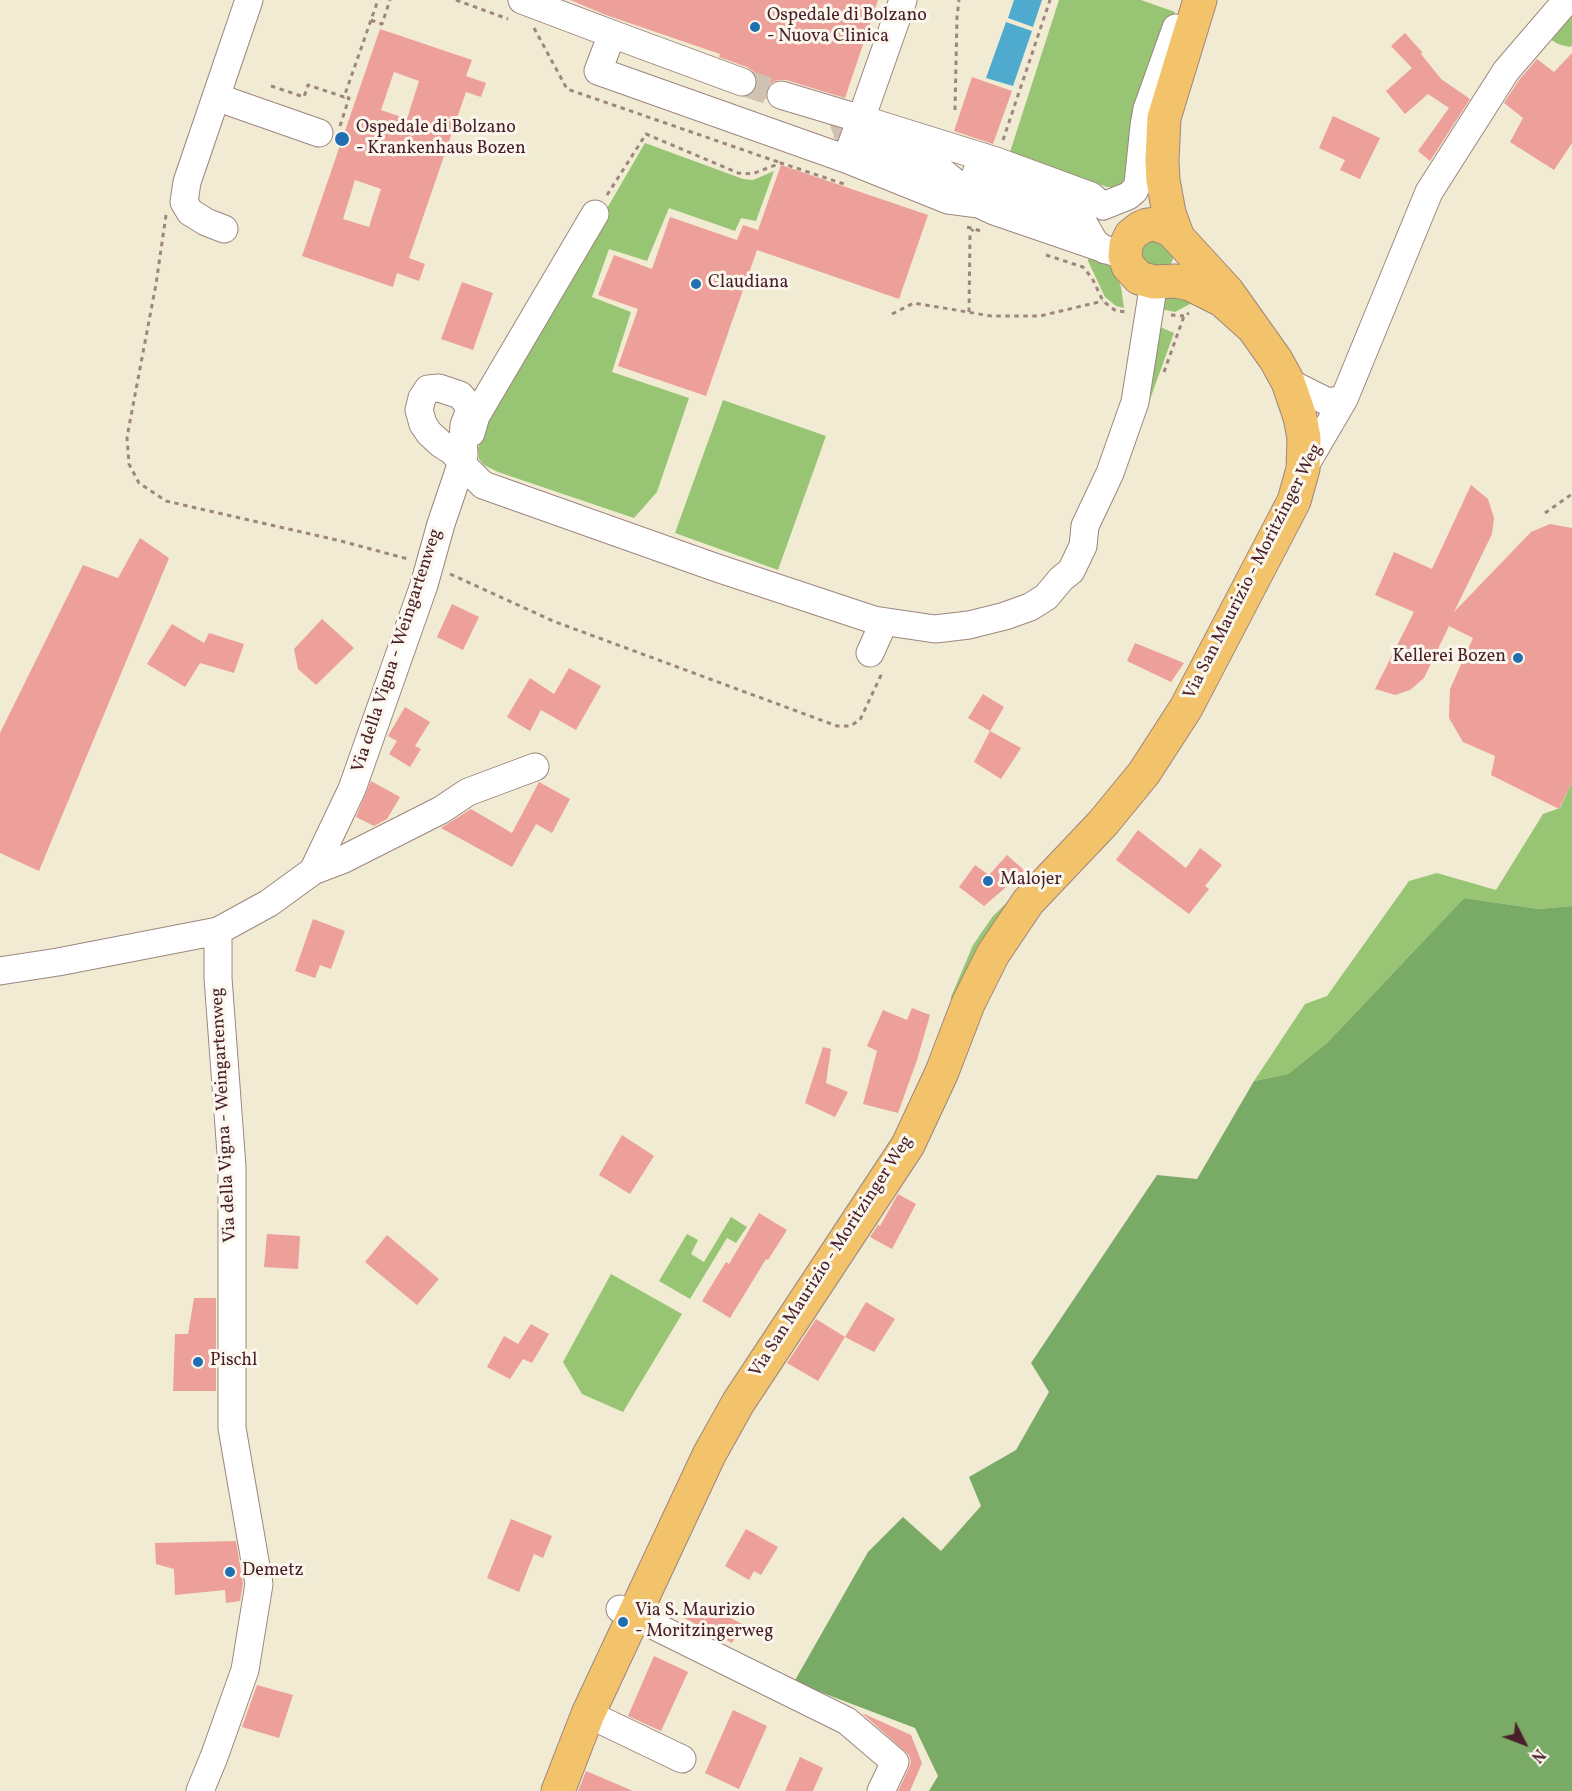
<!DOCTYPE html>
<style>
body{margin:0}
#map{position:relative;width:1572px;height:1791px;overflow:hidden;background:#f1ebd3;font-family:Vollkorn,serif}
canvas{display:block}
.north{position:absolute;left:1494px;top:1713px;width:60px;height:60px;-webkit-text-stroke:4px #fbf7ec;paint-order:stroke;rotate:132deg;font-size:16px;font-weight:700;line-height:24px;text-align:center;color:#4a1f2b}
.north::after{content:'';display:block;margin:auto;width:21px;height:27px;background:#4a1f2b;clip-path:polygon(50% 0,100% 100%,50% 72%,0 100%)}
</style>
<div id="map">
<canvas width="1572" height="1791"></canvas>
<div class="north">N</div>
</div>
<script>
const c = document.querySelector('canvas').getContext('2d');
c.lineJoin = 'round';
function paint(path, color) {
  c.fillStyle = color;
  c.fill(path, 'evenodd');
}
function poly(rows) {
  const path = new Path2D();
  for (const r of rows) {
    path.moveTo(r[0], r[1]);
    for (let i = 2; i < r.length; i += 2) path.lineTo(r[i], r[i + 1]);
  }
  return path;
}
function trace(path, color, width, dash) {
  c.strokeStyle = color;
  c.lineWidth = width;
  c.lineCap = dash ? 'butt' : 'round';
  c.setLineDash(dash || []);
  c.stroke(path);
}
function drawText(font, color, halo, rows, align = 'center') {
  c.font = font + ' Vollkorn,serif';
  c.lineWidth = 6;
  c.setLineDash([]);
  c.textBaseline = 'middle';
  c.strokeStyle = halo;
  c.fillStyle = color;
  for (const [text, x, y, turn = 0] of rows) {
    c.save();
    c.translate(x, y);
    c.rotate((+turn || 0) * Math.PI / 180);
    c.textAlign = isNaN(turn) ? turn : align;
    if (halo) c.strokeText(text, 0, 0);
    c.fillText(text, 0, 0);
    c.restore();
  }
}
const green = poly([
 [1059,0,1141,0,1175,12,1138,118,1128,181,1120,187,1107,187,1010,152],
 [1572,16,1572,45,1570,47,1558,44,1550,39],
 [645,143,743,179,753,180,774,171,756,221,741,218,735,231,669,208,647,261,609,249,592,297,631,312,612,372,689,398,657,492,634,518,498,472,484,465,479,459,478,449,489,411],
 [1146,233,1174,252,1173,259,1170,266,1150,273,1134,248],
 [1089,255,1109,261,1117,276,1121,287,1124,308,1116,306,1105,297,1088,261],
 [1165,295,1194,295,1190,304,1175,312,1156,308],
 [1153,324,1174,333,1148,405],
 [723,400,826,436,778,570,675,533],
 [1572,782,1572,906,1539,909,1464,898,1327,1043,1288,1074,1254,1081,1305,1004,1327,996,1409,881,1437,873,1496,890,1543,814,1560,808],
 [1025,885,958,1003,951,1000,951,997,973,945,993,916],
 [731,1217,747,1227,736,1243,727,1238,690,1299,659,1281,687,1234,698,1240,691,1254,704,1262],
 [611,1274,682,1314,623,1412,582,1394,563,1362]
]);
const forest = poly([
 [1464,898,1539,909,1572,906,1572,1791,929,1791,938,1776,915,1728,794,1682,868,1552,903,1517,941,1551,981,1506,969,1477,1016,1450,1049,1392,1031,1363,1157,1175,1197,1179,1254,1081,1288,1074,1327,1043]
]);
const water = poly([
 [1014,0,1042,0,1033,27,1008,18],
 [1006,22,1032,31,1013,86,986,78]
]);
const building = poly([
 [570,0,878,0,845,98,786,80,778,80,771,83,766,90,766,99,752,94,756,88,758,80,754,72,747,67,719,57,720,54,606,15],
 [380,29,472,60,466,76,486,83,481,97,466,92,409,258,425,264,419,281,397,273,393,287,302,256],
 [394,72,419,81,407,119,381,110],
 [355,180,381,189,369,227,343,219],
 [1405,33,1422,52,1421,54,1441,79,1470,99,1430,161,1418,151,1449,108,1428,94,1405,114,1386,91,1412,68,1391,46],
 [1572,53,1572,143,1554,170,1510,142,1523,118,1504,103,1519,80,1537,59,1554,72],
 [972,77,1012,91,993,144,954,131],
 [1333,116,1380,138,1360,179,1340,170,1345,160,1319,148],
 [781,165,928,215,899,299,757,250,706,396,618,366,638,309,598,295,614,255,652,269,670,217,737,240,743,225,758,230],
 [462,282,493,293,473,350,441,339],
 [1471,485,1488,499,1494,518,1492,534,1454,612,1531,532,1550,524,1572,528,1572,782,1559,809,1491,775,1495,756,1463,742,1449,718,1450,689,1473,638,1449,626,1424,678,1410,690,1395,695,1375,689,1414,612,1375,595,1394,552,1432,569],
 [140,538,169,558,39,871,0,853,0,733,83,565,118,578],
 [452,604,479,617,463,650,437,637],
 [322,619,354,648,316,685,298,669,294,649],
 [172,624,204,643,209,633,244,644,234,673,200,663,185,687,147,664],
 [1135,643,1184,663,1171,682,1127,661],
 [569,668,601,686,576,730,541,710,530,731,507,717,530,678,554,694],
 [983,694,1004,707,990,731,968,718],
 [405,707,430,722,415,746,421,749,410,767,389,754,397,741,388,736],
 [990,731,1021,748,1001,779,974,762],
 [371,781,400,797,387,819,374,826,356,817],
 [539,782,570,799,552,833,536,824,512,867,441,828,471,809,512,833],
 [1138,830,1186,868,1200,848,1222,865,1205,886,1209,889,1189,914,1116,860],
 [1007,855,1025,871,984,906,959,887,975,865,989,875],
 [313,919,345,931,331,969,320,965,315,978,295,971],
 [912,1008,930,1015,917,1060,898,1113,863,1104,877,1051,867,1046,883,1010,907,1020],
 [823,1047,831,1049,826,1083,848,1092,835,1117,805,1103],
 [622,1135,654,1156,630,1194,599,1175],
 [898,1194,916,1204,892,1249,870,1237,878,1225,880,1226],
 [759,1213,787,1230,768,1260,766,1259,730,1318,702,1301,726,1262,729,1264],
 [267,1234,300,1236,298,1269,264,1267],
 [387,1235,439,1279,417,1305,365,1262],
 [194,1298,216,1298,216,1391,173,1391,175,1334,188,1334],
 [866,1302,895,1319,874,1352,845,1337],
 [816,1319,845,1337,818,1381,787,1363],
 [531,1324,549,1334,532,1363,523,1359,510,1379,487,1367,504,1336,518,1344],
 [511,1519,552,1536,543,1558,534,1554,519,1592,487,1578],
 [746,1529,778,1547,761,1575,754,1571,749,1580,725,1566],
 [236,1541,243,1584,240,1601,226,1603,225,1590,175,1595,174,1569,156,1564,155,1543],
 [694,1599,742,1624,732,1643,684,1618],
 [654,1656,688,1672,661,1731,628,1716],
 [257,1685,293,1695,279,1738,242,1727],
 [733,1710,767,1726,739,1789,705,1773],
 [862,1713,911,1735,922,1763,910,1791,898,1791,909,1768,911,1762,909,1755],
 [800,1757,823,1768,813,1791,785,1791],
 [586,1771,633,1791,578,1791]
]);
const minorTunnel = poly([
 [742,82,781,95],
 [864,145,833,135,830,128,838,125,867,136]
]);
const path = poly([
 [456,0,508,19],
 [371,20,382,24,390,0],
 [534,28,567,89,781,163],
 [271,86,304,97,308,85,344,97,378,0],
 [955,110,957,17,959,0],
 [340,126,349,98,344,97],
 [1003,140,1050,0],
 [607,195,646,134,738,173,752,174,781,163,847,185],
 [166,215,156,284,127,437,129,464,139,483,166,501,341,541,408,559],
 [967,227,981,231],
 [1046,255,1083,267,1092,278,1103,301,1116,311,1129,312],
 [969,312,970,235,973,229],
 [892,314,914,303,991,316,1040,316,1103,301],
 [1171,315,1184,316],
 [1164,372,1184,316,1189,313],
 [1545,513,1572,494],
 [450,574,553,621,837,726,850,726,860,720,883,671]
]);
const minor = poly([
 [249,0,216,97,319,133],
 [522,0,612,34],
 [742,82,612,34,598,71,846,159,948,200,979,204],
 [781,95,861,119,903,0],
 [216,97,187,182,184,202,190,212,206,222,224,229],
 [864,145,940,170,969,194],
 [846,159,861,119,996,161],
 [996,188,1073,212,1084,224,1095,243,1105,250],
 [1125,256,994,211,979,204,969,194,979,165,996,161,1091,196,1103,206,1128,196,1134,191,1138,184,1144,126,1147,109,1176,28],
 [1288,382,1328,402,1344,399],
 [471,433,476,416,595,214],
 [1303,469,1344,399,1429,192,1506,71,1567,0],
 [870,653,884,622],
 [313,871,342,860,441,810,468,792,535,767],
 [0,971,58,962,218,931,269,903,313,871,352,789,424,585,441,524,462,462,464,455,463,438,464,425,470,410,466,402,460,395,439,388,428,389,422,398,419,410,423,424,429,433,441,444,452,451,462,462,465,467,483,485,717,568,874,620,935,629,969,625,1005,616,1030,607,1046,597,1061,579,1071,571,1083,546,1085,526,1110,473,1135,402,1154,282],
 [620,1609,847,1721,895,1762,881,1791],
 [588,1714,682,1759],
 [200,1791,214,1757,245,1670,259,1584,232,1428,232,1167,218,978,218,931]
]);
const major = poly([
 [1177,235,1169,213,1163,180,1162,161,1164,118,1200,0],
 [558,1791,588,1714,709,1455,738,1403,908,1145,942,1072,968,1004,993,954,1028,902,1103,823,1144,773,1186,708,1294,501,1303,469,1304,438,1300,417,1288,382,1276,360,1227,291,1171,230,1155,224,1147,225,1140,228,1131,235,1126,245,1125,256,1128,266,1139,278,1154,282,1176,281,1190,284,1222,300,1251,326]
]);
const markers = [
 [755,27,6,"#1f6fb2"],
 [342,139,8,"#1f6fb2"],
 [696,284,6,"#1f6fb2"],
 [1518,658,6,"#1f6fb2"],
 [988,881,6,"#1f6fb2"],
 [198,1362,6,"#1f6fb2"],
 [230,1572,6,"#1f6fb2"],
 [623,1622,6,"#1f6fb2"]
];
const poiNames = [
 ["Ospedale di Bolzano",767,17],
 ["- Nuova Clinica",767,38],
 ["Ospedale di Bolzano",356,129],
 ["- Krankenhaus Bozen",356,150],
 ["Claudiana",708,284],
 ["Kellerei Bozen",1506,658,"right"],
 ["Malojer",1000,881],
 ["Pischl",210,1362],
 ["Demetz",242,1572],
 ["Via S. Maurizio",635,1612],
 ["- Moritzingerweg",635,1633]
];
const streetNames = [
 ["Via San Maurizio - Moritzinger Weg",1254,572,-63],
 ["Via della Vigna - Weingartenweg",398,651,-72],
 ["Via della Vigna - Weingartenweg",225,1115,-93],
 ["Via San Maurizio - Moritzinger Weg",832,1257,-57]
];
paint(green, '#97c574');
paint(forest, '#79aa66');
paint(water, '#4fabcd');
paint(building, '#ed9f99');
trace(minorTunnel, '#d0c2b1', 27, [27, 14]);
trace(minor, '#9e857f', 29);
trace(major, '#9e857f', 35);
trace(path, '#9e857f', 3, [4.5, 4.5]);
trace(minor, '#fff', 27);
trace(major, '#f2c36a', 33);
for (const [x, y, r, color] of markers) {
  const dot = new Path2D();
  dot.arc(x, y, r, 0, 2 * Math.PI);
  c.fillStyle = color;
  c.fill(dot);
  trace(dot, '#fbf7ec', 2);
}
drawText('18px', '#4a1f2b', '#fbf7ec', poiNames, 'left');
drawText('18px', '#4a1f2b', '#fbf7ec', streetNames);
</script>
